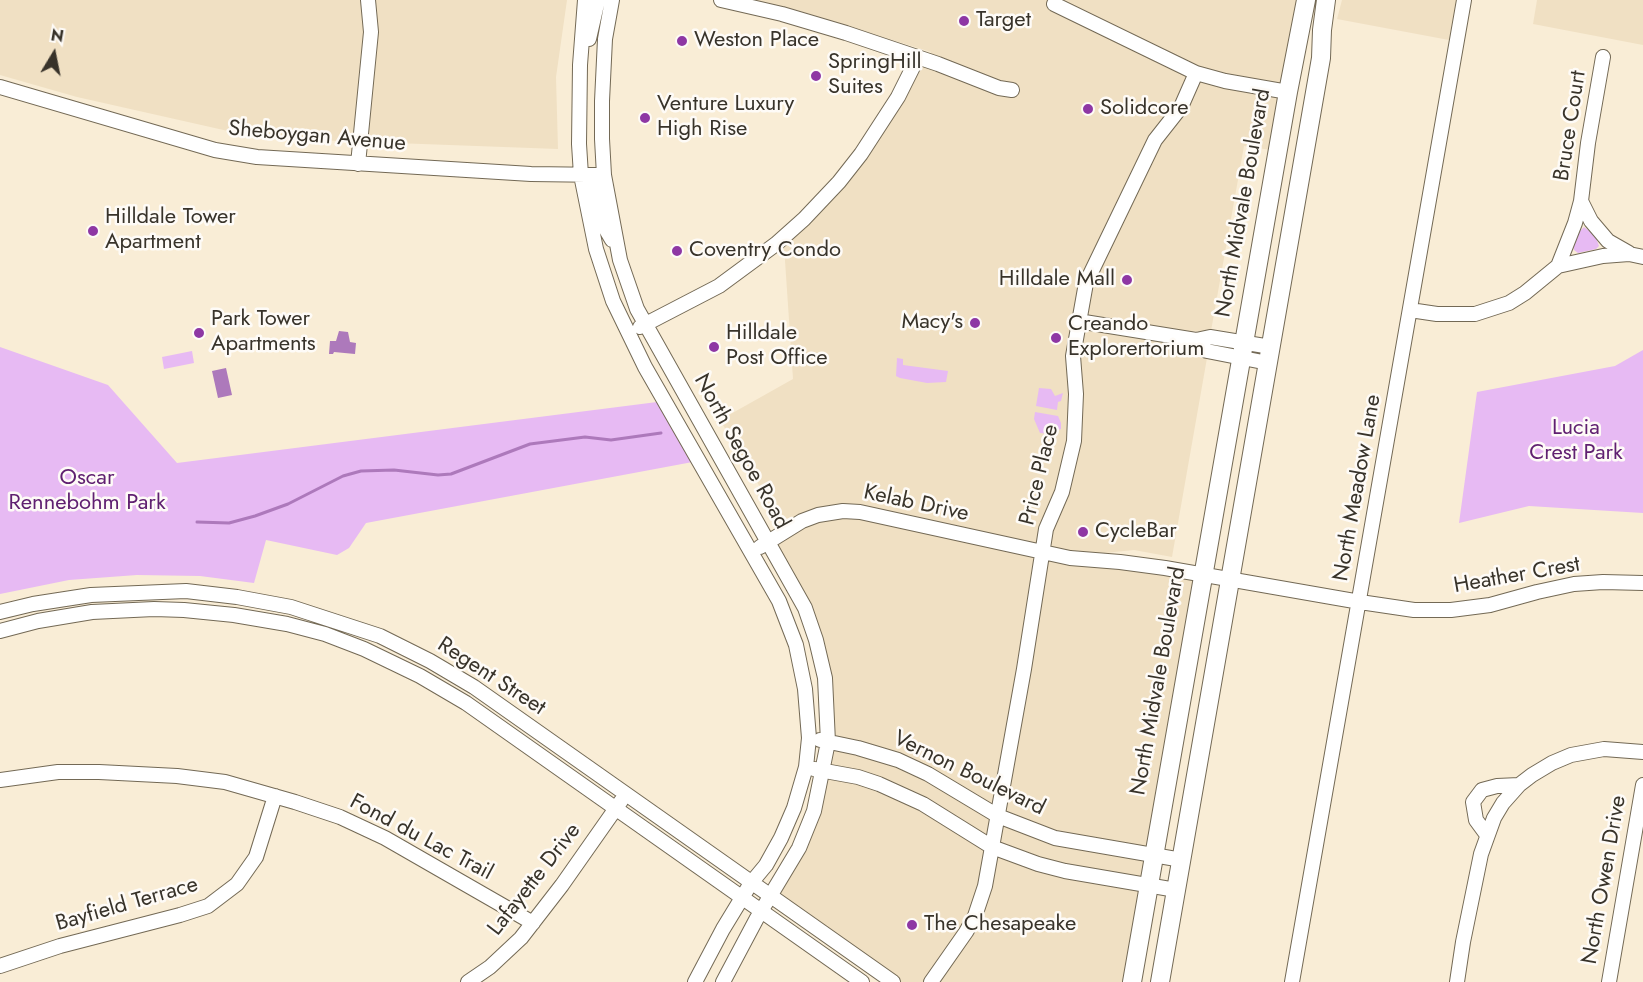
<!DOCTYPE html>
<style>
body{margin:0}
#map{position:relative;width:1643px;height:982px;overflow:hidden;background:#f9edd6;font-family:Jost,sans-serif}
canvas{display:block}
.north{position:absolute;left:24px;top:24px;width:60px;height:60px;-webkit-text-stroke:4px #fefbf7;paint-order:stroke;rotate:10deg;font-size:16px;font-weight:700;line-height:24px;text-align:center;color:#38332a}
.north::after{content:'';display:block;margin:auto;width:21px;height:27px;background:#38332a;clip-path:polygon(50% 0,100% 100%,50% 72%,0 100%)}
</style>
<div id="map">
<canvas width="1643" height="982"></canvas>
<div class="north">N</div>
</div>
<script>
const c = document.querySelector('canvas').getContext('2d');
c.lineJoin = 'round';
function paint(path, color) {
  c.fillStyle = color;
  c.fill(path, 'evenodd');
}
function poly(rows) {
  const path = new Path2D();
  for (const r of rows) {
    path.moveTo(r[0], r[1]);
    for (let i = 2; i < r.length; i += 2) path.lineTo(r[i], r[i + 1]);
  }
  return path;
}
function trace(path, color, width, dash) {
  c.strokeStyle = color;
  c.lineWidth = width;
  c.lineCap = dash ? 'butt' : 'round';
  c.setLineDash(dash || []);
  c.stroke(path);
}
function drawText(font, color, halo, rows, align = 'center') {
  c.font = font + ' Jost,sans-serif';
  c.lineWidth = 5;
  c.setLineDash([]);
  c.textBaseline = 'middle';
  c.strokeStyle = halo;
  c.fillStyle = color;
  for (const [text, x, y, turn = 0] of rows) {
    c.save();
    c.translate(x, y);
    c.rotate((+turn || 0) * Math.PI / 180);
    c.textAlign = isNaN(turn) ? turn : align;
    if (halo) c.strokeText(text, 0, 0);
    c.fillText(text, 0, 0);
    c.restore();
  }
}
const built = poly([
 [0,0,567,0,556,77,558,149,259,138,77,97,0,75],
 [752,0,1297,0,1271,150,1244,146,1211,331,1193,331,1189,352,1207,358,1172,557,1134,550,1095,554,1077,553,901,513,841,504,814,509,782,524,720,420,793,379,784,246,819,213,864,161,892,120,931,52,799,11],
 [1342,0,1456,0,1449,40,1337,19],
 [1537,0,1643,0,1643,45,1533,24],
 [831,513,1022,548,1203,574,1132,982,893,982,770,896,799,848,824,770,816,640,768,543]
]);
const green = poly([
 [1584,227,1595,235,1599,246,1596,249,1578,253,1574,250,1573,246,1579,232],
 [0,347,108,385,177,463,665,401,698,461,366,523,349,548,337,555,266,540,254,583,200,576,137,575,69,580,0,594],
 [1643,350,1643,513,1529,506,1459,523,1477,392,1615,366],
 [192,351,194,363,164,369,162,357],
 [897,358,903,359,903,365,948,371,946,382,927,383,900,378,896,376],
 [1039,388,1051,389,1055,396,1063,393,1061,401,1058,402,1057,410,1036,406],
 [1035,412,1058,416,1061,423,1061,429,1053,432,1051,428,1048,429,1050,434,1040,433,1034,419]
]);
const water = poly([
 [339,331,348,332,350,342,356,343,355,354,334,352,333,354,329,354,330,341,336,341],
 [226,368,232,395,218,398,212,371]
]);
const stream = poly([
 [197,522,229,523,255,516,288,504,343,476,361,471,394,470,438,475,451,474,530,444,585,437,611,440,661,433]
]);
const minor = poly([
 [585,0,580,65,579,144,581,175,596,249,613,301,645,367,779,601,796,645,805,689,809,738,806,767,794,808,781,838,766,865,751,883,723,929,695,982],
 [612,0,605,39,602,101,602,139,604,175,620,260,637,309,805,608,816,640,825,678,828,742,814,811,799,848,757,918,723,982],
 [721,0,782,14,846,33,938,64,999,88,1012,90],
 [1054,4,1196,73,1225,81,1288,92],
 [589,39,598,0],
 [0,87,215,150,257,157,531,174,604,175],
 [358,164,371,32,368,0],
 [581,175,594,183,605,228,612,240],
 [1581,201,1591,221,1608,241,1629,253],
 [1558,266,1575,223,1581,201,1588,143,1603,57],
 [1410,310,1437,314,1475,314,1509,303,1525,293,1558,266,1603,256,1629,254,1643,257],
 [1078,321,1196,340,1210,337,1271,347],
 [640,327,719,286,776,244,804,219,839,182,861,154,898,97,918,57],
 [1196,340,1207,351,1268,363],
 [760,547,802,521,818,515,843,511,860,512,1070,558,1120,562,1165,568,1360,602,1414,610,1451,610,1490,605,1537,592,1574,584,1603,582,1643,583],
 [0,612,33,604,91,595,186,591,237,597,291,607,380,636,430,661,474,687,893,982],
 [0,631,38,621,92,612,154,609,184,610,234,615,287,624,325,634,364,649,420,676,466,703,862,982],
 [820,740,858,748,898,760,928,774,998,816,1055,838,1182,860],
 [814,769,858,777,879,784,923,804,992,847,1038,864,1065,871,1176,890],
 [0,780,58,772,99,772,177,776,225,782,295,802,340,817,385,838,533,923],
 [1487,835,1476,820,1473,802,1482,790,1497,786,1519,785],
 [0,966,60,946,180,915,208,906,237,884,256,857,275,796],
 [468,982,490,967,521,938,562,885,621,801],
 [931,982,966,932,975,916,985,886,1024,669,1046,529,1062,492,1074,441,1076,394,1073,356,1086,283,1155,140,1181,107,1196,73],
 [1292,982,1464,0],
 [1457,982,1463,942,1481,854,1494,818,1503,803,1519,785,1532,775,1552,763,1571,755,1604,749,1643,752],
 [1609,982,1643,785]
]);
const major = poly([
 [1132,982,1288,92,1306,0],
 [1160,982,1321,58,1322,30,1326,0]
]);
const markers = [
 [964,21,6,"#8e37a4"],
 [682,41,6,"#8e37a4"],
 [816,76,6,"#8e37a4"],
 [1088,109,6,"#8e37a4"],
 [645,118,6,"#8e37a4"],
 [93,231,6,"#8e37a4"],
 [677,251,6,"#8e37a4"],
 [1127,280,6,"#8e37a4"],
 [975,323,6,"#8e37a4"],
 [199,333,6,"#8e37a4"],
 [1056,338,6,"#8e37a4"],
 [714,347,6,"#8e37a4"],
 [1083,532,6,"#8e37a4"],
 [912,925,6,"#8e37a4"]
];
const poiNames = [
 ["Target",976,21],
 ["Weston Place",694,41],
 ["SpringHill",828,63],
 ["Suites",828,88],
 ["Venture Luxury",657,105],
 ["High Rise",657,130],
 ["Solidcore",1100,109],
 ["Hilldale Tower",105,218],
 ["Apartment",105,243],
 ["Coventry Condo",689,251],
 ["Hilldale Mall",1115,280,"right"],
 ["Park Tower",211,320],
 ["Apartments",211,345],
 ["Macy's",963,323,"right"],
 ["Creando",1068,325],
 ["Explorertorium",1068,350],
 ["Hilldale",726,334],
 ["Post Office",726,359],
 ["CycleBar",1095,532],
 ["The Chesapeake",924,925]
];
const streetNames = [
 ["Bruce Court",1571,126,-81],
 ["Sheboygan Avenue",317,137,5],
 ["North Midvale Boulevard",1244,203,-80],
 ["North Segoe Road",741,452,61],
 ["Price Place",1040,475,-76],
 ["North Meadow Lane",1358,488,-80],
 ["Kelab Drive",916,504,12],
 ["Heather Crest",1517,576,-10],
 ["Regent Street",491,677,33],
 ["North Midvale Boulevard",1159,681,-80],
 ["Vernon Boulevard",969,774,26],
 ["Fond du Lac Trail",421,838,28],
 ["Lafayette Drive",535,880,-52],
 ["North Owen Drive",1605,880,-80],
 ["Bayfield Terrace",127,905,-16]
];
const parkNames = [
 ["Lucia",1576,429],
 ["Crest Park",1576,454],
 ["Oscar",87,479],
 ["Rennebohm Park",87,504]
];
paint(built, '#f0e0c3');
paint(green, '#e7baf3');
paint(water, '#ad79bb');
trace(stream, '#ad79bb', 3);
trace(minor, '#736955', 16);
trace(major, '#736955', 20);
trace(minor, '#fff', 14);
trace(major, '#fff', 18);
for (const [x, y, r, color] of markers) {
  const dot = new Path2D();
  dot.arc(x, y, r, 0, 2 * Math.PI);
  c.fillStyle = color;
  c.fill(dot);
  trace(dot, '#fefbf7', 2);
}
drawText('22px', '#38332a', '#fefbf7', poiNames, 'left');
drawText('22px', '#38332a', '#fefbf7', streetNames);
drawText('22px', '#602071', '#fefbf7', parkNames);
</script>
